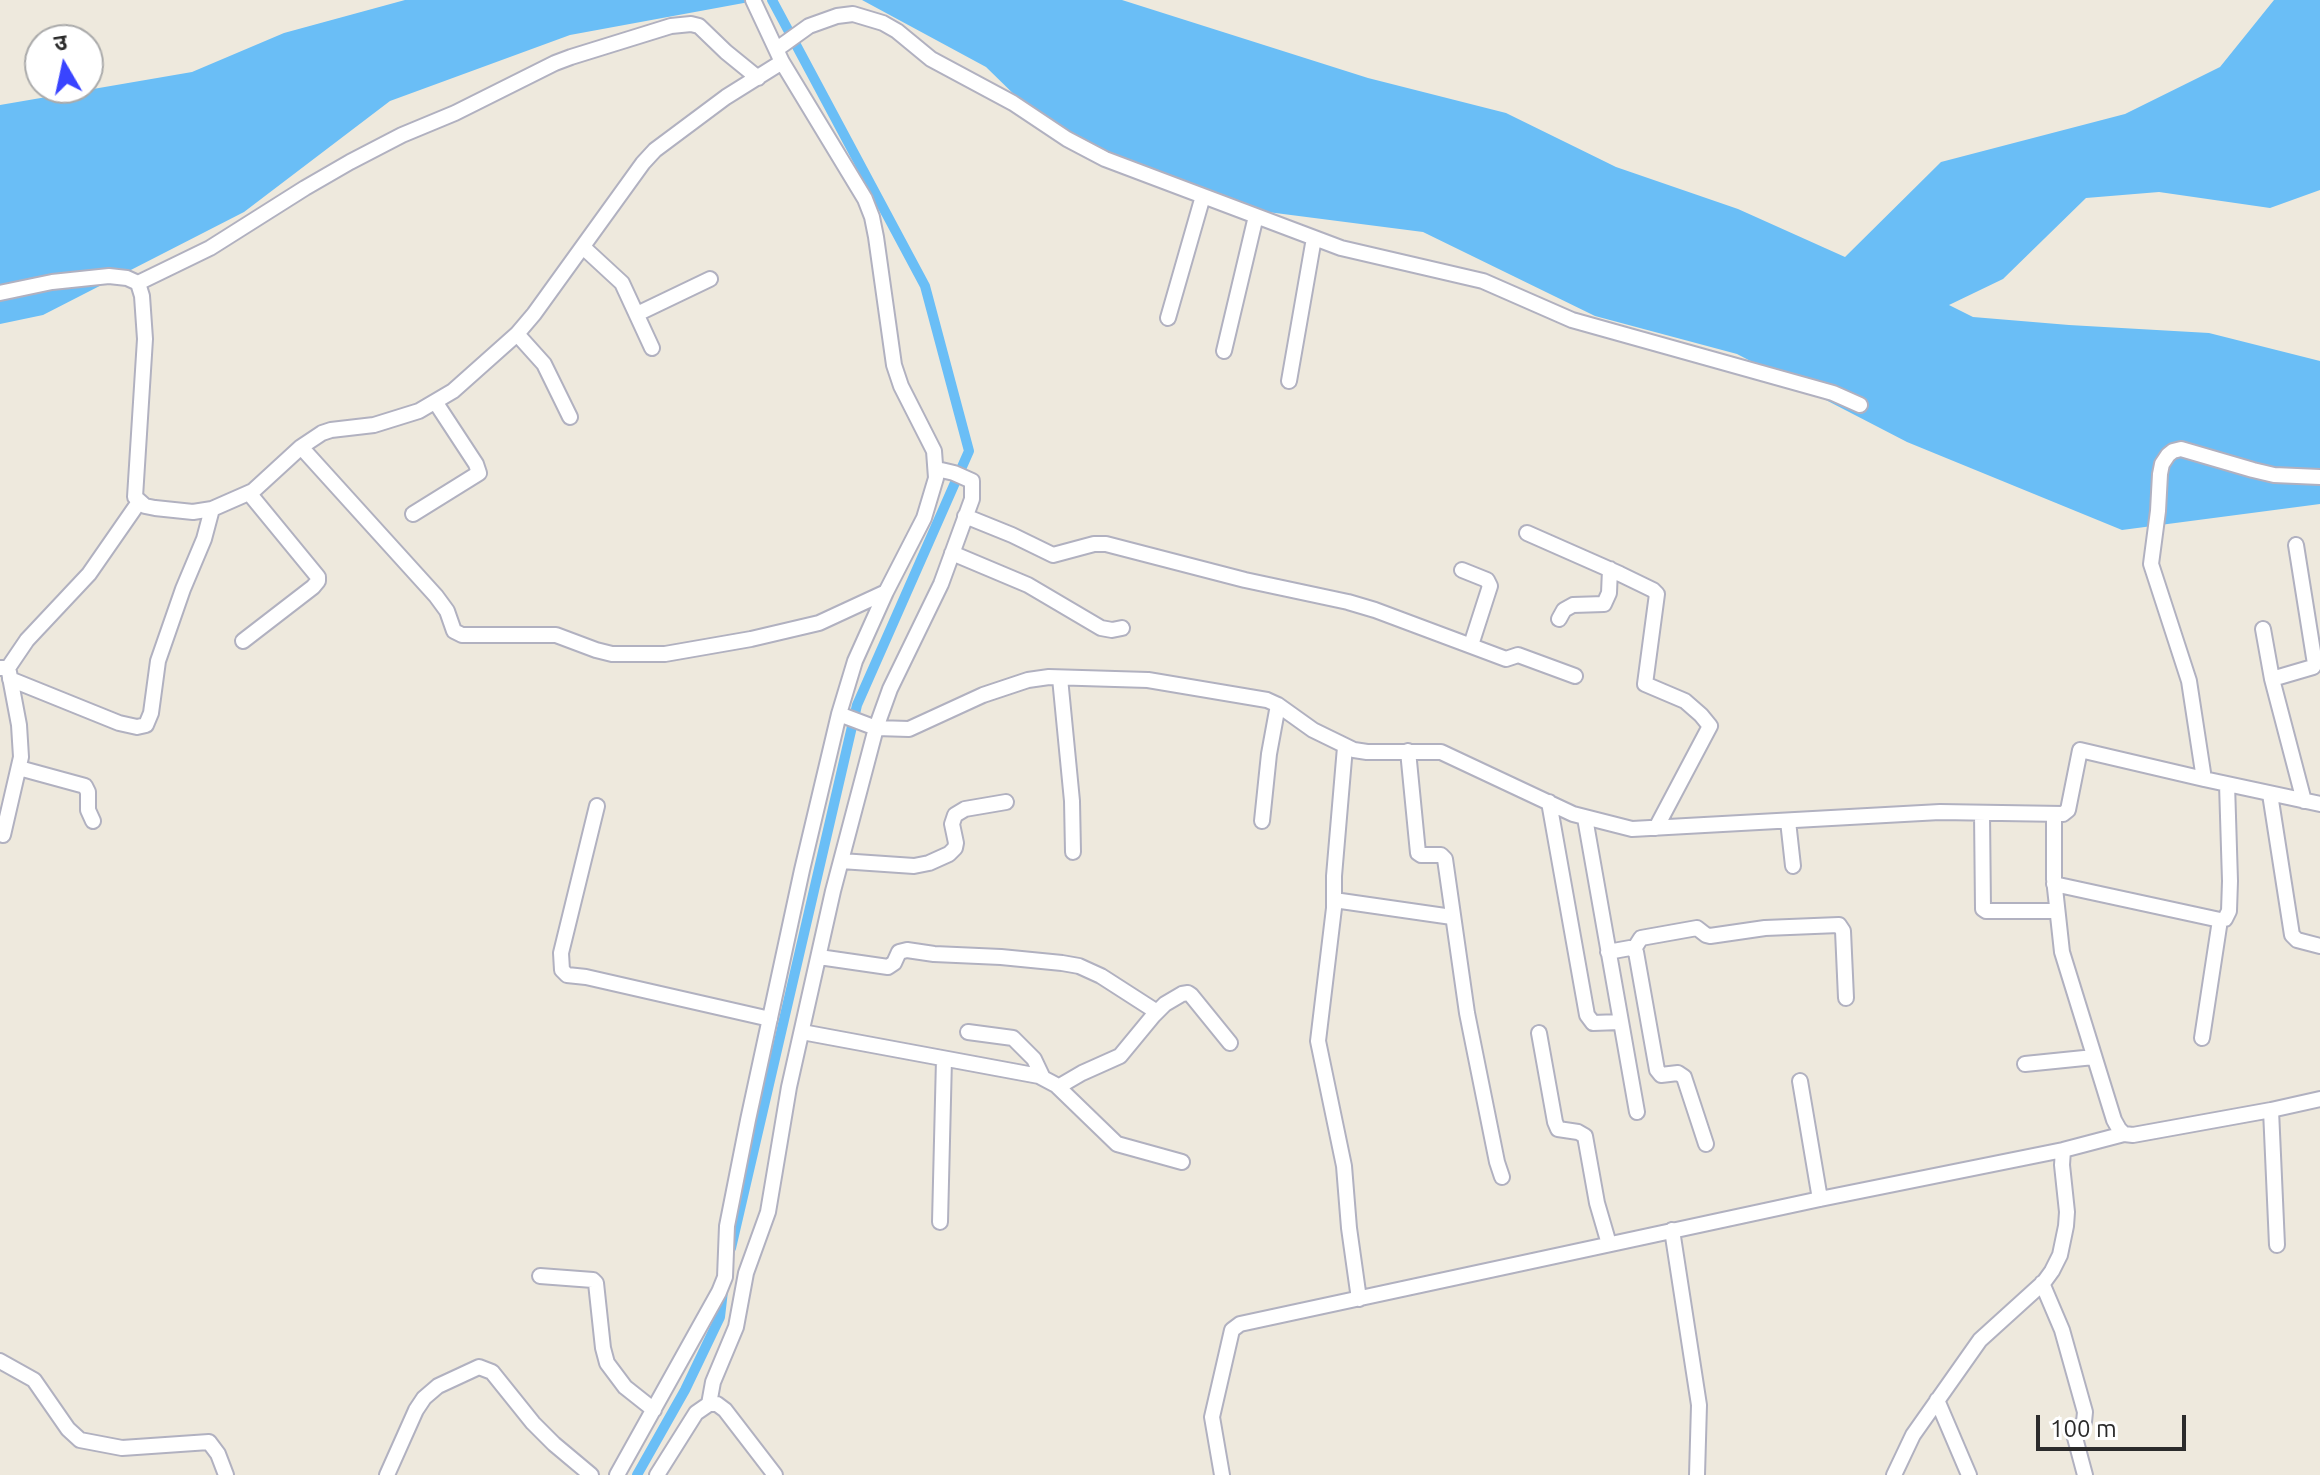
<!DOCTYPE html>
<meta charset="utf-8">
<style>
body{margin:0}
#map{position:relative;width:2320px;height:1475px;overflow:hidden;background:#eee9dd;font-family:Ubuntu,"Noto Sans Devanagari",sans-serif}
canvas{display:block}
.north{position:absolute;left:24px;top:24px;width:80px;height:80px;box-sizing:border-box;background:#fff;border:2px solid #aaa;border-radius:50%;rotate:351deg;font-size:22px;font-weight:700;line-height:32px;text-align:center;color:#2b2b2b}
.north::after{content:'';display:block;margin:auto;width:28px;height:36px;background:#3944ff;clip-path:polygon(50% 0,100% 100%,50% 72%,0 100%)}
.scale{position:absolute;left:2036px;top:1415px;width:150px;height:36px;box-sizing:border-box;border:4px solid #2b2b2b;border-top:0;padding-left:10px;font-size:24px;line-height:28px;white-space:nowrap;color:#2b2b2b;-webkit-text-stroke:6px #fff;paint-order:stroke}
</style>
<div id="map">
<canvas width="2320" height="1475"></canvas>
<div class="north">उ</div>
<div class="scale">100 m</div>
</div>
<script>
const c = document.querySelector('canvas').getContext('2d');
c.lineJoin = 'round';
function paint(path, color) {
  c.fillStyle = color;
  c.fill(path, 'evenodd');
}
function poly(rows) {
  const path = new Path2D();
  for (const r of rows) {
    path.moveTo(r[0], r[1]);
    for (let i = 2; i < r.length; i += 2) path.lineTo(r[i], r[i + 1]);
  }
  return path;
}
function trace(path, color, width, dash) {
  c.strokeStyle = color;
  c.lineWidth = width;
  c.lineCap = dash ? 'butt' : 'round';
  c.setLineDash(dash || []);
  c.stroke(path);
}
const water = poly([
 [405,0,760,0,570,35,390,101,244,212,43,315,0,324,0,105,192,72,284,33],
 [862,0,1122,0,1368,78,1506,113,1616,167,1738,209,1845,257,1941,162,2125,114,2220,67,2274,0,2320,0,2320,190,2270,208,2159,192,2086,198,2003,279,1949,305,1973,317,2069,325,2209,333,2320,361,2320,504,2122,530,1907,442,1737,354,1595,316,1423,232,1221,206,1070,149,986,67]
]);
const canal = poly([
 [731,1248,857,705,969,451,925,286,772,0],
 [637,1475,685,1390,720,1317,723,1291]
]);
const minor = poly([
 [777,49,809,26,837,16,853,14,883,23,897,31,931,59,1013,103,1067,139,1105,159,1341,248,1483,281,1572,320,1833,393,1860,405],
 [583,247,622,283,652,348],
 [138,283,210,248,305,188,350,162,402,135,455,113,555,63,571,57,671,26,691,24,699,26,726,52,758,78],
 [0,293,52,282,109,276,127,278,138,283,142,296,145,339,135,497,145,506,155,508,193,512,212,509,253,491,301,447,322,433,331,430,374,425,419,411,453,391,517,334,534,314,643,163,655,150,726,97,782,62],
 [637,314,710,279],
 [1168,318,1203,196],
 [517,334,544,364,570,417],
 [1224,351,1256,216],
 [1289,381,1314,238],
 [301,447,436,596,447,611,454,631,462,635,556,635,596,650,612,654,665,654,751,639,819,623,886,592],
 [413,514,479,473,476,464,436,403],
 [965,516,1012,535,1053,555,1094,544,1106,544,1245,580,1348,602,1375,610,1506,659,1518,655,1575,676],
 [1527,533,1620,574,1653,590,1657,594,1645,684,1685,701,1701,715,1710,726,1656,828],
 [952,553,1028,585,1101,628,1112,630,1122,628],
 [1462,570,1487,580,1490,586,1471,645],
 [1559,619,1564,610,1573,605,1604,604,1609,593,1610,569],
 [2263,629,2272,679,2304,801],
 [243,641,313,587,318,581,318,577,249,493],
 [0,668,8,668,27,640,89,574,139,502],
 [1060,678,1072,801,1073,852],
 [10,679,119,723,137,727,146,725,151,713,158,661,183,589,204,539,212,509],
 [2272,679,2313,667,2315,664,2296,545],
 [839,714,876,728,909,729,983,695,1028,680,1049,677,1148,680,1267,700,1278,705,1313,730,1354,750,1367,752,1441,752,1573,814,1632,829,1940,812,2063,814,2068,810,2080,750,2204,779,2189,681,2151,564,2158,511,2160,474,2162,464,2168,455,2173,451,2181,449,2253,470,2274,475,2320,477],
 [1345,747,1334,876,1334,908,1318,1041,1344,1166,1349,1228,1359,1299],
 [1408,751,1418,853,1421,855,1441,855,1445,859,1467,1013,1497,1162,1502,1177],
 [19,768,85,786,88,792,88,810,93,821],
 [2204,779,2320,804],
 [2270,794,2292,935,2297,940,2320,946],
 [1549,802,1587,1015,1593,1023,1620,1022],
 [597,806,561,953,562,970,567,975,586,977,770,1019],
 [1982,813,1983,909,1986,911,2056,911],
 [2054,814,2054,879,2062,952,2114,1120,2119,1129,2124,1134,2133,1135,2271,1110,2320,1099],
 [1585,818,1637,1112],
 [1262,821,1269,754,1278,705],
 [1788,821,1793,866],
 [3,835,21,757,19,725,9,672],
 [841,861,914,866,929,863,949,854,955,848,956,843,952,824,955,815,965,809,1006,802],
 [2054,884,2220,920,2225,919,2229,911,2230,881,2227,784],
 [1334,900,1452,917],
 [1634,949,1641,938,1697,928,1706,935,1710,936,1765,928,1839,925,1843,931,1846,998],
 [1608,952,1630,948,1636,952,1657,1070,1661,1075,1678,1073,1684,1077,1706,1144],
 [819,957,888,967,894,963,899,952,907,950,934,954,1001,957,1062,963,1079,966,1101,976,1157,1012],
 [802,1032,1039,1076,1056,1085,1117,1144,1182,1162],
 [968,1032,1013,1038,1034,1059,1043,1078],
 [1539,1033,1555,1122,1558,1129,1578,1132,1585,1136,1597,1203,1609,1244],
 [2202,1038,2220,920],
 [2025,1064,2094,1057],
 [1800,1081,1820,1199],
 [1058,1087,1082,1073,1120,1056,1153,1016,1165,1004,1182,994,1188,993,1191,995,1230,1043],
 [2271,1110,2277,1245],
 [940,1222,944,1059],
 [1672,1230,1699,1405,1697,1475],
 [540,1276,593,1280,596,1283,603,1348,607,1363,625,1387,654,1410],
 [2042,1283,2062,1330,2085,1412,2084,1422,2076,1429,2074,1434,2085,1475],
 [0,1361,34,1380,68,1429,80,1440,122,1448,209,1442,218,1454,226,1475],
 [1937,1400,1969,1475],
 [709,1404,713,1382,736,1327,746,1273,768,1212,789,1087,833,891,876,728,890,689,941,584,972,499,972,481,954,473,937,469],
 [387,1475,416,1410,424,1398,438,1386,479,1367,492,1372,533,1423,554,1444,591,1475],
 [617,1475,719,1292,725,1277,727,1226,748,1120,802,870,839,714,855,661,886,592,924,518,936,478,934,451,901,386,894,365,876,237,872,217,865,199,782,62,753,0],
 [657,1475,696,1413,709,1404,717,1404,725,1410,775,1475],
 [1222,1475,1212,1417,1232,1330,1240,1324,1820,1199,2063,1150,2124,1134],
 [1894,1475,1913,1435,1980,1340,2044,1282,2052,1271,2060,1255,2066,1226,2067,1212,2062,1165,2063,1150]
]);
paint(water, '#6abef6');
trace(canal, '#6abef6', 10);
trace(minor, '#b1b1c0', 18);
trace(minor, '#fff', 14);
</script>
